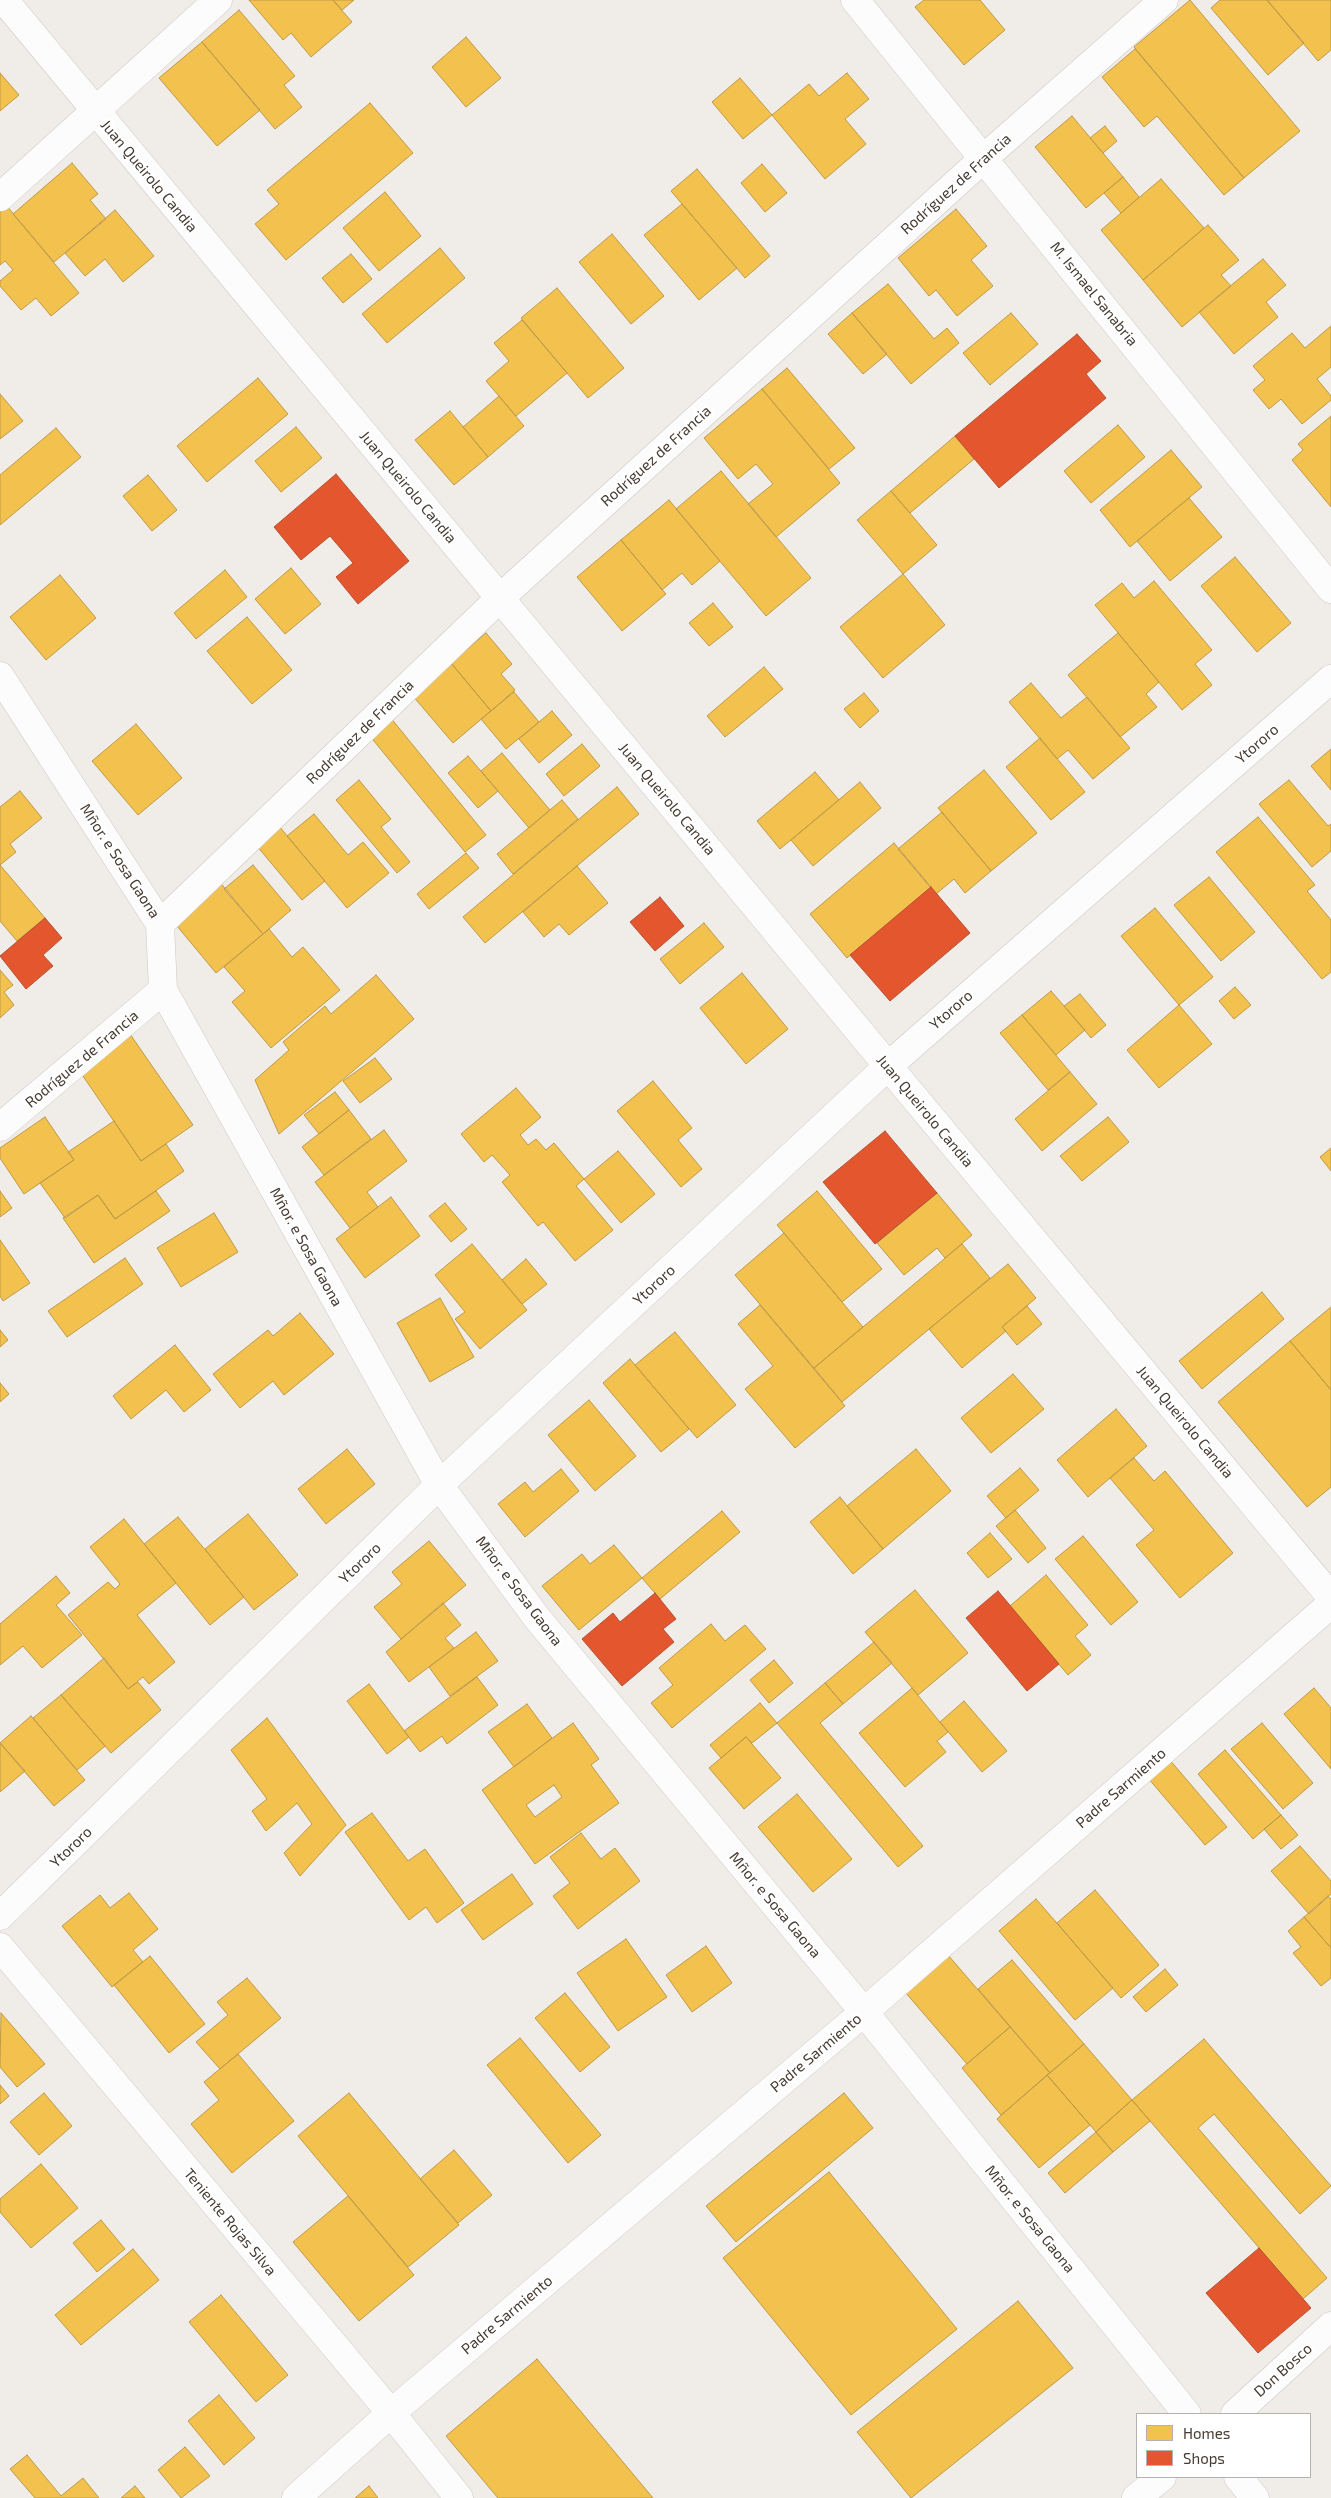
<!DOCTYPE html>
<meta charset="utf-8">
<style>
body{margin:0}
#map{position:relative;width:1331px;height:2498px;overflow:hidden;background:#f0ece8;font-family:"Exo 2",sans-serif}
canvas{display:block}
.legend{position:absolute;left:1136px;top:2413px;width:175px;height:65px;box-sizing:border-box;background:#fff;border:1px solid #b5b1ad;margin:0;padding:6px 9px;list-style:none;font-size:15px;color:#463c33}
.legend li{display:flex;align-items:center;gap:10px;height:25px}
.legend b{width:25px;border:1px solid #b5b1ad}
</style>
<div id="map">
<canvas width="1331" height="2498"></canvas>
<ul class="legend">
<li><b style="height:14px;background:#f2c14e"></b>Homes</li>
<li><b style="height:14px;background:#e4572e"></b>Shops</li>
</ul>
</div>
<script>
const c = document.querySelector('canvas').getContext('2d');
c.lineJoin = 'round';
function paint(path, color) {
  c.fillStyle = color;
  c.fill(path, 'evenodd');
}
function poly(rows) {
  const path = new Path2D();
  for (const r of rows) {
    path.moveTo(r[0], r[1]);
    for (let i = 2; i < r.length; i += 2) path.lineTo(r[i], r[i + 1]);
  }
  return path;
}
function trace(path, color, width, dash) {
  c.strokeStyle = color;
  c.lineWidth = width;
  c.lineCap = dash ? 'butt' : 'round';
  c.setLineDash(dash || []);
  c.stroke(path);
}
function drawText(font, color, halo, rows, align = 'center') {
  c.font = font + ' "Exo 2",sans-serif';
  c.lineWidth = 5;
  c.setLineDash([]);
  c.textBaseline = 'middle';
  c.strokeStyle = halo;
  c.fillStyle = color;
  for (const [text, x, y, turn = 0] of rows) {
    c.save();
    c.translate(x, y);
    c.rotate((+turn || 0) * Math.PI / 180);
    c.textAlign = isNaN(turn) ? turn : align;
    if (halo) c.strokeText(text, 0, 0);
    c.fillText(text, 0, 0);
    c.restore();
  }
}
const homes = poly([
 [249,0,333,0,352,22,311,57,291,33,283,40,249,0],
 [333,0,354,0,342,10,333,0],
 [924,0,980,0,1005,30,964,65,915,7,924,0],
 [1190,0,1300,131,1244,178,1134,47,1190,0],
 [1220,0,1267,0,1304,43,1268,75,1211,8,1220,0],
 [1267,0,1331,0,1331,50,1318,61,1267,0],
 [239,10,295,76,284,85,302,107,275,129,202,42,239,10],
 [466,37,501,78,466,107,432,67,466,37],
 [202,42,260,110,217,146,159,78,202,42],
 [1135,49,1244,178,1224,195,1157,116,1144,127,1102,77,1135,49],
 [0,73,19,95,0,111,0,73],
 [847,73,869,99,845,119,866,144,825,179,772,115,809,84,819,96,847,73],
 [740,78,772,115,743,139,712,102,740,78],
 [370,103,413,153,286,260,255,224,279,204,267,190,370,103],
 [1072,116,1123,177,1086,208,1035,147,1072,116],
 [1105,126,1117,141,1103,153,1090,138,1105,126],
 [72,163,98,194,90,200,106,219,54,262,13,214,72,163],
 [762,164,787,193,765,212,741,183,762,164],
 [697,169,770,256,745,278,671,191,697,169],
 [1123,177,1139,197,1121,213,1104,193,1123,177],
 [1161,179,1204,228,1143,280,1101,230,1161,179],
 [385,192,421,236,379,271,343,228,385,192],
 [682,204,737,268,699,300,644,235,682,204],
 [6,205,79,293,51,316,36,298,21,310,0,286,0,281,13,270,5,261,0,265,0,210,6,205],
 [956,209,987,246,971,260,993,286,957,316,936,290,929,296,898,258,956,209],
 [115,210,154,256,123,282,105,259,85,276,65,253,115,210],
 [1208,225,1239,260,1221,275,1231,286,1182,327,1143,280,1208,225],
 [612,234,664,296,631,324,579,262,612,234],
 [440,248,465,278,387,343,362,314,440,248],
 [351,254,372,279,343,303,322,278,351,254],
 [1263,259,1286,285,1266,302,1278,317,1234,354,1199,312,1263,259],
 [888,284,934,339,947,328,959,343,911,384,852,313,888,284],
 [557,288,624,368,588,398,521,318,557,288],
 [852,313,887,354,863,374,828,334,852,313],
 [1011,313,1038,344,990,385,963,353,1011,313],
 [522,320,567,373,516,416,486,381,509,361,494,343,522,320],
 [1331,326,1331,367,1317,379,1331,396,1331,400,1302,424,1281,399,1269,409,1253,390,1265,380,1253,366,1292,333,1305,348,1331,326],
 [787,368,855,448,829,469,762,389,787,368],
 [258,378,288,414,207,482,177,446,258,378],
 [762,389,840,483,776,537,748,504,773,484,756,464,738,479,704,438,762,389],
 [0,394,23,421,0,439,0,394],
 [499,396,524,426,488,457,463,427,499,396],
 [450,411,488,457,454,485,415,440,450,411],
 [1331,416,1331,507,1292,460,1303,450,1298,444,1331,416],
 [1118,425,1145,457,1091,503,1064,471,1118,425],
 [296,427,322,458,281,492,255,461,296,427],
 [56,428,81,457,0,525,0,475,56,428],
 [955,436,974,459,910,513,891,491,955,436],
 [1171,450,1202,487,1130,547,1100,510,1171,450],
 [721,471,811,578,766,616,676,509,721,471],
 [148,475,177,510,152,531,123,496,148,475],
 [891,491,937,545,903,574,857,520,891,491],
 [1189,498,1222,537,1170,581,1137,541,1189,498],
 [669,500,720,561,692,585,682,573,662,590,621,540,669,500],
 [621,540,666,594,622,631,577,577,621,540],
 [1235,557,1291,623,1257,652,1201,586,1235,557],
 [291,568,321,604,285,634,255,599,291,568],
 [225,570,247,597,196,639,174,613,225,570],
 [903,574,945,625,883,678,840,627,903,574],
 [60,575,96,618,46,660,10,617,60,575],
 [1154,581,1212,650,1195,664,1212,685,1182,710,1095,605,1122,583,1134,598,1154,581],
 [713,603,733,627,709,646,689,623,713,603],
 [247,617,292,670,252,704,207,651,247,617],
 [486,633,512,664,501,674,515,690,491,711,451,663,486,633],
 [1118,633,1159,682,1146,694,1157,707,1120,737,1068,675,1118,633],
 [451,663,491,711,453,743,412,695,451,663],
 [764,667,783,689,725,737,707,716,764,667],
 [1031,683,1061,718,1087,697,1130,748,1093,779,1068,750,1057,759,1009,702,1031,683],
 [514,692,539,722,506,749,481,719,514,692],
 [864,693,879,711,860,728,844,709,864,693],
 [552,711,572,735,539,763,519,739,552,711],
 [390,717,486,835,465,852,369,735,390,717],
 [136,724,182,778,138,815,92,761,136,724],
 [1040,738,1085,792,1051,820,1006,767,1040,738],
 [582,744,600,766,564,796,546,774,582,744],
 [1331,749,1331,790,1311,766,1331,749],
 [502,753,550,810,529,828,481,771,502,753],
 [468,756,498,791,478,808,448,773,468,756],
 [984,770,1037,833,991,871,938,808,984,770],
 [815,772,839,800,780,849,757,821,815,772],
 [359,780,391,819,381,827,410,862,397,873,336,800,359,780],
 [1289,780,1328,826,1331,824,1331,851,1312,867,1259,804,1289,780],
 [860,782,881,808,813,866,791,840,860,782],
 [617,787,639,814,485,943,463,917,617,787],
 [20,791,42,818,10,844,16,852,0,865,0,807,20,791],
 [562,800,578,819,513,874,497,854,562,800],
 [942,812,991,871,965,893,954,879,936,894,898,849,942,812],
 [314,814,348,855,363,842,389,873,347,908,287,836,314,814],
 [1258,817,1315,885,1307,891,1331,920,1331,972,1322,979,1216,852,1258,817],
 [274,820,325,881,302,900,251,839,274,820],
 [894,843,931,887,847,958,810,914,894,843],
 [466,853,479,868,429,909,417,894,466,853],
 [0,865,45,918,17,941,0,921,0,865],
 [253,865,291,910,263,934,224,889,253,865],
 [577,866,608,903,569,935,559,924,544,937,523,912,577,866],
 [1209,877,1255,932,1221,961,1174,905,1209,877],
 [218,880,263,934,216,973,172,920,218,880],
 [1155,908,1213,977,1179,1005,1121,936,1155,908],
 [704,923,724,947,680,984,660,959,704,923],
 [269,929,292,957,303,947,340,990,271,1048,232,1002,245,991,224,967,269,929],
 [0,970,13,985,4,992,14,1005,0,1018,0,970],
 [742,973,788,1029,746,1064,700,1008,742,973],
 [376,975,414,1019,279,1134,255,1080,289,1050,283,1042,325,1006,331,1014,376,975],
 [1235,987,1251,1005,1234,1019,1219,1001,1235,987],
 [1051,991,1085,1030,1056,1055,1022,1015,1051,991],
 [1080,994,1106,1025,1091,1038,1064,1006,1080,994],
 [1179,1005,1212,1044,1159,1088,1127,1050,1179,1005],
 [1022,1015,1070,1072,1048,1090,1000,1033,1022,1015],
 [123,1024,193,1125,141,1161,72,1060,123,1024],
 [375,1058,392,1079,360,1103,343,1081,375,1058],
 [1070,1072,1097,1104,1042,1151,1015,1119,1070,1072],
 [653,1081,692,1128,678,1140,702,1169,681,1187,617,1111,653,1081],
 [516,1088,541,1117,520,1135,528,1145,536,1139,546,1150,554,1143,584,1179,576,1186,613,1230,575,1261,543,1222,538,1226,502,1182,510,1175,492,1155,484,1162,461,1134,516,1088],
 [335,1092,349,1110,319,1134,304,1115,335,1092],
 [349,1110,371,1139,324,1175,302,1147,349,1110],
 [45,1117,74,1160,24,1194,0,1158,0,1148,45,1117],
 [1108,1117,1129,1142,1082,1181,1060,1156,1108,1117],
 [114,1121,141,1161,166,1144,184,1171,115,1219,98,1195,65,1218,40,1183,74,1160,68,1152,114,1121],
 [384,1130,407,1161,367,1192,378,1207,350,1228,315,1182,384,1130],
 [1331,1148,1331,1171,1320,1157,1331,1148],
 [618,1151,655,1194,621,1223,584,1179,618,1151],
 [0,1191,12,1208,0,1217,0,1191],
 [156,1191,170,1211,94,1263,63,1218,98,1195,115,1219,156,1191],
 [817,1191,882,1269,842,1302,777,1225,817,1191],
 [937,1193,972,1235,945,1258,937,1248,904,1275,877,1243,937,1193],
 [391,1197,420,1236,365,1278,336,1239,391,1197],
 [445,1203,467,1229,451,1242,429,1216,445,1203],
 [214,1213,238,1252,181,1287,157,1248,214,1213],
 [784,1233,863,1327,814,1368,735,1275,784,1233],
 [0,1240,30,1283,3,1301,0,1296,0,1240],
 [472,1244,527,1310,480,1349,455,1319,465,1312,435,1275,472,1244],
 [962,1244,990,1278,842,1402,814,1368,962,1244],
 [125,1258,143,1284,67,1337,48,1311,125,1258],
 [526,1259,547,1284,522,1304,502,1280,526,1259],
 [1008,1264,1036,1298,1002,1327,1006,1331,962,1368,929,1329,1008,1264],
 [1262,1292,1284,1319,1202,1389,1179,1361,1262,1292],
 [440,1298,474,1357,430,1382,397,1323,440,1298],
 [760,1305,845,1406,795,1448,745,1389,773,1366,738,1324,760,1305],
 [1027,1306,1042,1324,1017,1345,1002,1327,1027,1306],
 [1331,1307,1331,1390,1290,1341,1331,1307],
 [300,1313,334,1354,284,1395,273,1381,240,1408,213,1374,268,1330,273,1336,300,1313],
 [0,1330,8,1340,0,1347,0,1330],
 [675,1332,736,1405,697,1438,635,1365,675,1332],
 [1290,1341,1331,1390,1331,1487,1307,1507,1218,1402,1290,1341],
 [175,1345,211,1390,184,1412,166,1390,131,1419,113,1396,175,1345],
 [630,1359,689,1429,661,1452,603,1383,630,1359],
 [1013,1374,1044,1409,991,1453,961,1418,1013,1374],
 [0,1383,9,1394,0,1402,0,1383],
 [589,1400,636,1456,595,1491,548,1435,589,1400],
 [1116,1409,1147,1446,1088,1497,1057,1460,1116,1409],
 [347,1449,375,1484,326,1524,298,1489,347,1449],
 [916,1449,951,1491,883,1549,847,1506,916,1449],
 [1134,1458,1154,1481,1165,1471,1233,1553,1180,1598,1136,1545,1154,1530,1110,1478,1134,1458],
 [1020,1468,1039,1490,1006,1518,987,1496,1020,1468],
 [561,1469,579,1491,525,1537,498,1504,525,1482,533,1492,561,1469],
 [840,1497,883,1549,853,1574,810,1522,840,1497],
 [1015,1510,1046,1548,1028,1563,996,1526,1015,1510],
 [722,1511,740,1532,660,1599,642,1578,722,1511],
 [248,1514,298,1575,254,1610,205,1549,248,1514],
 [178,1517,244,1597,210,1625,144,1544,178,1517],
 [124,1519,176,1583,137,1615,175,1662,149,1684,143,1677,128,1689,68,1615,108,1582,115,1589,120,1584,90,1547,124,1519],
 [990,1533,1012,1559,988,1578,967,1553,990,1533],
 [1083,1536,1138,1602,1111,1625,1055,1559,1083,1536],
 [429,1541,466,1585,401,1639,374,1607,402,1584,392,1572,429,1541],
 [614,1545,642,1578,579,1630,542,1586,582,1554,590,1564,614,1545],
 [1046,1575,1088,1625,1075,1636,1091,1655,1068,1675,1010,1606,1046,1575],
 [56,1576,70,1593,56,1605,82,1635,42,1668,23,1646,0,1665,0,1624,56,1576],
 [915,1590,968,1653,918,1695,865,1632,915,1590],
 [443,1603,461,1625,445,1638,454,1648,409,1682,386,1652,443,1603],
 [711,1624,725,1641,745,1625,766,1649,672,1728,651,1703,673,1685,659,1668,711,1624],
 [476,1632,498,1661,450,1696,429,1667,476,1632],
 [874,1642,892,1663,843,1704,825,1683,874,1642],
 [104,1658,128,1689,138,1682,161,1710,111,1753,61,1695,104,1658],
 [774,1660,793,1683,769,1703,750,1680,774,1660],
 [477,1677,498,1705,447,1744,442,1736,420,1752,404,1731,477,1677],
 [825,1683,843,1704,820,1723,923,1846,898,1867,777,1723,825,1683],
 [369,1684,409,1737,387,1754,347,1701,369,1684],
 [912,1688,948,1732,937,1741,946,1752,905,1787,859,1733,912,1688],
 [1314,1688,1331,1708,1331,1769,1284,1714,1314,1688],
 [61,1695,105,1746,77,1770,33,1718,61,1695],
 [964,1701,1007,1751,982,1772,940,1722,964,1701],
 [760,1703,777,1723,752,1743,746,1737,721,1758,710,1745,760,1703],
 [527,1704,552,1738,514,1767,488,1732,527,1704],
 [31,1716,85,1780,54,1806,0,1743,31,1716],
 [267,1718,346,1825,300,1876,284,1853,312,1824,297,1803,266,1831,252,1811,267,1799,231,1750,267,1718],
 [573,1723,599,1759,591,1765,619,1803,535,1864,482,1790,573,1723],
 [554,1785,562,1797,535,1817,526,1805,554,1785],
 [1262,1723,1313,1783,1283,1809,1231,1749,1262,1723],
 [746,1737,781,1778,744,1809,709,1768,746,1737],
 [0,1743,25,1771,0,1792,0,1743],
 [1225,1750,1281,1815,1253,1839,1198,1774,1225,1750],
 [1169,1759,1227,1827,1205,1845,1148,1778,1169,1759],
 [797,1794,852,1859,813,1892,758,1827,797,1794],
 [372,1813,408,1861,425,1849,464,1903,437,1923,426,1907,409,1920,345,1832,372,1813],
 [1281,1815,1298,1835,1281,1849,1264,1829,1281,1815],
 [581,1833,601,1859,615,1848,640,1881,578,1929,553,1896,570,1883,550,1857,581,1833],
 [1300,1846,1331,1881,1331,1894,1309,1914,1271,1871,1300,1846],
 [512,1874,533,1904,483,1940,461,1910,512,1874],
 [1095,1890,1159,1965,1121,1998,1057,1923,1095,1890],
 [129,1893,158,1929,133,1950,143,1962,112,1987,62,1926,100,1895,110,1908,129,1893],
 [1328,1896,1331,1899,1331,1948,1304,1917,1328,1896],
 [1036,1899,1113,1988,1075,2020,999,1931,1036,1899],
 [1304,1917,1331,1948,1331,1978,1321,1986,1293,1953,1301,1947,1288,1931,1304,1917],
 [626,1939,667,1997,618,2031,577,1973,626,1939],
 [706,1946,732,1983,692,2012,666,1975,706,1946],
 [948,1955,1010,2027,967,2064,905,1992,948,1955],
 [150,1956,205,2024,169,2053,114,1985,150,1956],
 [1012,1960,1084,2044,1050,2073,978,1989,1012,1960],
 [1165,1969,1178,1985,1146,2012,1133,1997,1165,1969],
 [247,1978,281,2018,220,2069,196,2042,228,2015,217,2002,247,1978],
 [565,1993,610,2047,580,2072,535,2018,565,1993],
 [1,2013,45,2064,17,2087,0,2067,1,2013],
 [1010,2027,1050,2073,1001,2115,962,2068,1010,2027],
 [520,2038,601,2135,568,2163,487,2065,520,2038],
 [1204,2039,1331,2186,1300,2214,1214,2114,1198,2128,1327,2278,1303,2299,1132,2100,1204,2039],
 [1084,2044,1132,2100,1096,2132,1047,2075,1084,2044],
 [238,2054,294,2121,232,2173,191,2124,219,2100,204,2082,238,2054],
 [1047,2075,1090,2125,1039,2168,997,2119,1047,2075],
 [0,2085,9,2096,0,2104,0,2085],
 [44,2093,72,2126,39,2155,10,2122,44,2093],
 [349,2093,459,2225,408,2267,298,2136,349,2093],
 [844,2093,873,2128,736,2242,706,2206,844,2093],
 [1132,2100,1150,2121,1113,2152,1096,2132,1132,2100],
 [1096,2132,1113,2152,1065,2193,1048,2173,1096,2132],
 [454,2150,492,2195,458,2223,420,2179,454,2150],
 [41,2164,78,2208,31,2248,0,2212,0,2199,41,2164],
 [829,2172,957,2329,851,2415,723,2258,829,2172],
 [348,2196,414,2275,359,2321,293,2242,348,2196],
 [101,2220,125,2249,97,2272,73,2243,101,2220],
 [133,2249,159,2280,81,2345,55,2315,133,2249],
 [221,2295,288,2375,256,2402,189,2322,221,2295],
 [1018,2301,1073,2368,911,2498,857,2432,1018,2301],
 [537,2359,653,2498,498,2498,446,2436,537,2359],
 [219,2395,255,2438,224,2465,188,2421,219,2395],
 [185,2447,210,2476,181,2498,158,2470,185,2447],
 [27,2455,61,2496,83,2478,99,2498,35,2498,10,2469,27,2455],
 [135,2486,145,2498,121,2498,135,2486],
 [369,2486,378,2498,355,2498,369,2486]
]);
const shops = poly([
 [1077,334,1101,361,1086,374,1106,398,999,488,955,436,1077,334],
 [336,474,409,561,358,604,336,577,353,563,330,536,301,560,274,527,336,474],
 [931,887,970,933,890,1001,850,955,931,887],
 [660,897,684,926,655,951,630,922,660,897],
 [45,918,62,938,43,955,53,966,26,989,0,956,45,918],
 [885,1131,937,1193,875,1244,823,1182,885,1131],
 [998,1591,1059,1664,1027,1691,966,1618,998,1591],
 [655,1593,676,1619,663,1629,674,1642,622,1686,582,1639,613,1613,620,1622,655,1593],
 [1259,2248,1311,2308,1258,2353,1206,2293,1259,2248]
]);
const minor = poly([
 [4,0,888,1066,1331,1597],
 [855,0,1331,589],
 [0,197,218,0],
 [0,676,160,924,163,990,439,1485,537,1618,864,2012,1187,2414],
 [160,924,500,598,984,158,1164,0],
 [0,1127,163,990],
 [0,1916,439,1485,888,1066,1331,679],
 [0,1947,391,2413,459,2498],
 [1235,2414,1331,2326],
 [1238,2477,1255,2498],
 [296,2498,391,2413,864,2012,1331,1604],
 [1136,2498,1162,2477]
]);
const streetNames = [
 ["Juan Queirolo Candia",149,176,50],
 ["Rodríguez de Francia",956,184,-42],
 ["M. Ismael Sanabria",1094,294,51],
 ["Rodríguez de Francia",656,456,-42],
 ["Juan Queirolo Candia",408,487,50],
 ["Rodríguez de Francia",360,732,-44],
 ["Ytororo",1257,744,-41],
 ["Juan Queirolo Candia",667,799,50],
 ["Mñor. e Sosa Gaona",120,861,57],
 ["Ytororo",951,1010,-41],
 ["Rodríguez de Francia",82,1059,-40],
 ["Juan Queirolo Candia",925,1111,50],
 ["Mñor. e Sosa Gaona",306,1247,61],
 ["Ytororo",654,1285,-43],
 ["Juan Queirolo Candia",1185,1422,50],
 ["Ytororo",360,1563,-44],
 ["Mñor. e Sosa Gaona",519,1591,53],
 ["Padre Sarmiento",1121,1788,-41],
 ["Ytororo",71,1847,-44],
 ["Mñor. e Sosa Gaona",775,1905,50],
 ["Padre Sarmiento",816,2053,-40],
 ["Mñor. e Sosa Gaona",1030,2219,51],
 ["Teniente Rojas Silva",230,2222,50],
 ["Padre Sarmiento",507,2315,-40],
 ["Don Bosco",1283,2370,-42]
];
paint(homes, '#f2c14e');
trace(homes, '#be9946', 1);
paint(shops, '#e4572e');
trace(shops, '#b54f30', 1);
trace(minor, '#cdc8c4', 29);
trace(minor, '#fdfcfc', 28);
drawText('15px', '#463c33', '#fff', streetNames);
</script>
